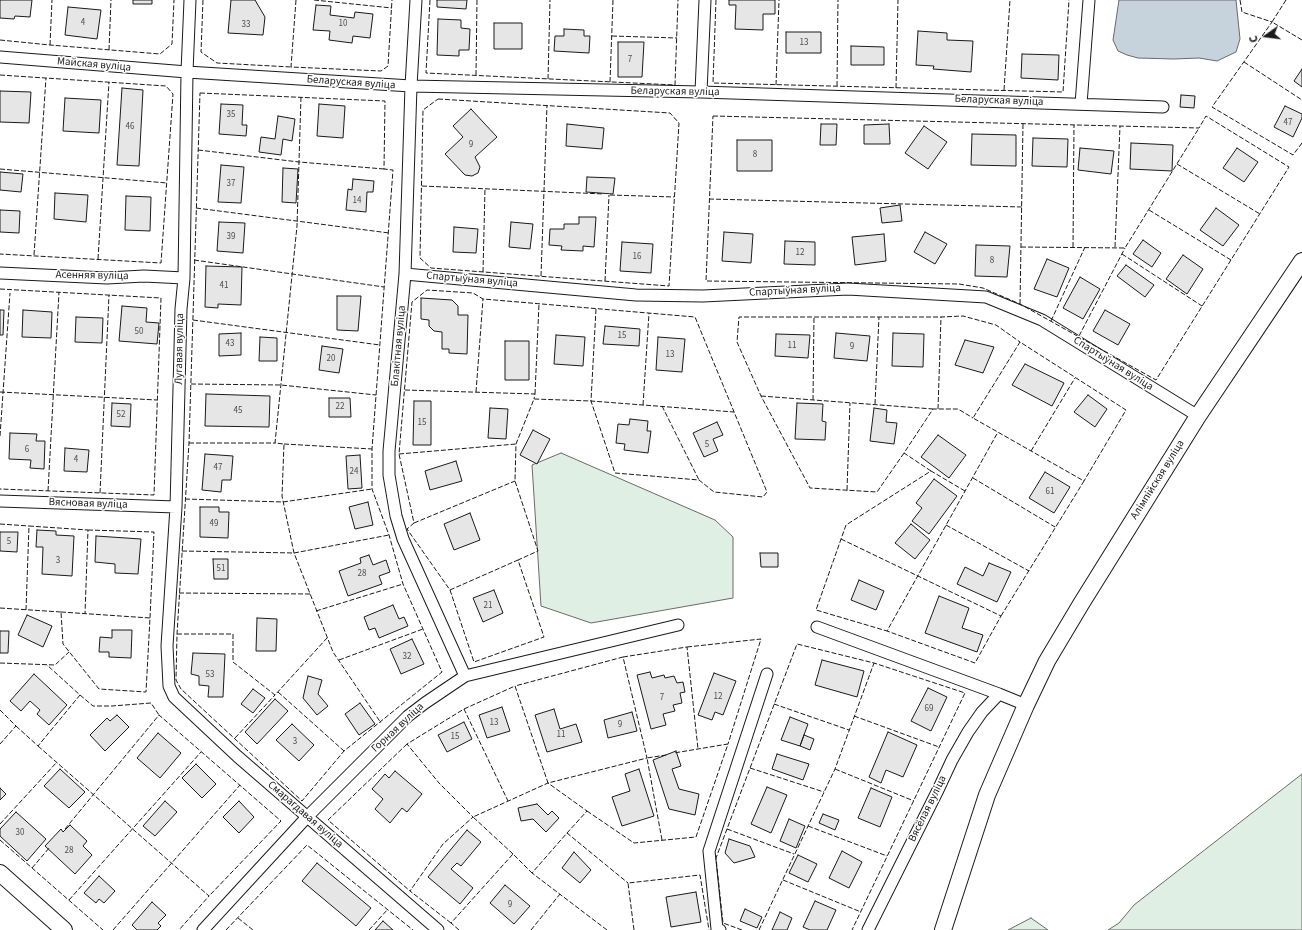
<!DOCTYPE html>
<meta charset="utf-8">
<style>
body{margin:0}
#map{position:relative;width:1302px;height:930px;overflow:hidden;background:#fff;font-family:"Source Sans 3",sans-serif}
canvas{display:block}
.north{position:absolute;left:1246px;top:16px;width:40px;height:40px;-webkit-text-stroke:3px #fff;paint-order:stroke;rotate:256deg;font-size:11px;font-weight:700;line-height:16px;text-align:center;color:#1a1a1a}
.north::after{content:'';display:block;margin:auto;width:14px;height:18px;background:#1a1a1a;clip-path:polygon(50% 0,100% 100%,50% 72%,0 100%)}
</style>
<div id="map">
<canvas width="1302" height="930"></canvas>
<div class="north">С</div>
</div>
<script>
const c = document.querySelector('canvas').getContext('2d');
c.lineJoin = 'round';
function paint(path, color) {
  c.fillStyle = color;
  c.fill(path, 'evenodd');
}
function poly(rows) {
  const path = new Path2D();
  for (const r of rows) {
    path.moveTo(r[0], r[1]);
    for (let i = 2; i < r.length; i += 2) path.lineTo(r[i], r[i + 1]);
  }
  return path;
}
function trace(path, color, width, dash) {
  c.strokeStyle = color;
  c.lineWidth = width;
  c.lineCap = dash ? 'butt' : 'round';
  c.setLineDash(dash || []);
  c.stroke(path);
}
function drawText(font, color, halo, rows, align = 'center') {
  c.font = font + ' "Source Sans 3",sans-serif';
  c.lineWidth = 3;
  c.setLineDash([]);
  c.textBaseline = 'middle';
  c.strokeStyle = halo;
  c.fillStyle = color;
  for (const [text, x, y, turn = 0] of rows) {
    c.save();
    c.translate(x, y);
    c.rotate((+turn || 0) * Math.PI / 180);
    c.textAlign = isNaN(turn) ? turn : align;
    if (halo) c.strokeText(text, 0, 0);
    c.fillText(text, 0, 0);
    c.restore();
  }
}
const green = poly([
 [561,453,715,520,733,537,733,598,591,623,541,606,532,465,561,453],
 [1302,774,1302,930,1108,930,1119,923,1134,905,1302,774],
 [1031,918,1048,930,1008,930,1031,918]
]);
const water = poly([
 [1119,0,1236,0,1240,39,1236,52,1217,61,1199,58,1174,59,1138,58,1127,55,1118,51,1113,40,1119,0]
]);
const building = poly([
 [0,0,32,0,30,17,15,16,14,19,0,18,0,0],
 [133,0,152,0,152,4,133,4,133,0],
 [231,0,255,0,265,17,263,35,228,33,231,0],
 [437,0,467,0,466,9,437,7,437,0],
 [729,0,775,0,775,14,763,14,763,30,735,29,736,5,729,5,729,0],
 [316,5,331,6,330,15,354,18,355,12,373,14,370,38,353,36,352,43,329,40,330,31,313,30,316,5],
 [68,7,101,10,97,39,65,35,68,7],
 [438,19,461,20,461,28,470,29,469,50,459,50,459,56,437,55,438,19],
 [494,23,522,23,522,49,494,49,494,23],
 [564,29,584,30,584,36,590,36,589,53,554,51,555,36,564,36,564,29],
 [918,31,947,33,947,40,973,41,971,72,933,69,934,66,916,65,918,31],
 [786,32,821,32,821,53,786,53,786,32],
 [618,42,644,42,642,77,618,77,618,42],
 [851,46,884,47,884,65,851,65,851,46],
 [1022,54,1059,55,1058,80,1021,78,1022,54],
 [1302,69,1302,87,1294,81,1302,69],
 [122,88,143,90,139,166,117,165,122,88],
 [0,91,31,92,29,123,0,122,0,91],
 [1181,95,1195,96,1194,108,1180,107,1181,95],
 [65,98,101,100,99,133,63,131,65,98],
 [221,104,243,105,242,125,247,125,246,136,219,134,221,104],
 [319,104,345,106,343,138,317,136,319,104],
 [1285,106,1302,114,1302,118,1293,137,1274,127,1285,106],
 [471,109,497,137,475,157,480,167,478,173,472,176,465,175,445,154,463,137,453,126,471,109],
 [278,116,295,119,292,141,283,139,281,155,259,152,261,137,275,139,278,116],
 [567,124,604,128,602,149,566,146,567,124],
 [821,124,837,124,836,145,820,145,821,124],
 [889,124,890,144,864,144,864,125,889,124],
 [924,126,947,142,928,169,905,153,924,126],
 [972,134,1016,135,1016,166,971,165,972,134],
 [1033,138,1068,139,1067,167,1032,166,1033,138],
 [737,140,772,140,772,171,737,171,737,140],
 [1131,143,1173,145,1172,171,1130,169,1131,143],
 [1080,148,1114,151,1111,174,1078,170,1080,148],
 [1237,148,1258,162,1244,182,1223,168,1237,148],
 [221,165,244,167,241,203,218,202,221,165],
 [283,168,298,169,296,203,282,202,283,168],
 [0,172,23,174,21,192,0,190,0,172],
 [587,177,615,178,613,194,586,192,587,177],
 [353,179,374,181,373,192,367,192,366,212,346,210,348,189,352,190,353,179],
 [55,193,88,195,86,222,54,219,55,193],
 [126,196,151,197,150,231,125,230,126,196],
 [900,205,902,221,882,223,880,208,900,205],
 [1216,208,1239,225,1223,246,1200,230,1216,208],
 [0,210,20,211,19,233,0,232,0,210],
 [579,217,596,217,594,247,583,246,583,251,561,250,562,246,549,245,550,229,564,229,564,224,579,224,579,217],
 [219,222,245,223,243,253,217,251,219,222],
 [511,222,533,224,530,249,509,247,511,222],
 [454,227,478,229,476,253,453,252,454,227],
 [724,232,753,234,751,263,722,261,724,232],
 [925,232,947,244,935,264,914,252,925,232],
 [884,234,886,261,855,265,852,237,884,234],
 [1143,240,1161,253,1152,267,1133,254,1143,240],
 [785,241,815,242,815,265,784,264,785,241],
 [622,242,653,244,651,273,620,271,622,242],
 [976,245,1010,246,1007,277,975,276,976,245],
 [1183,255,1203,269,1187,294,1166,279,1183,255],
 [1047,259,1069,268,1057,297,1034,289,1047,259],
 [1126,265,1154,285,1145,297,1117,276,1126,265],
 [206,266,242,267,241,305,218,304,218,308,205,307,206,266],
 [1080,277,1100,289,1083,319,1063,308,1080,277],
 [337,296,361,296,358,331,337,330,337,296],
 [421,298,452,300,458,306,458,315,468,315,467,354,449,353,449,349,442,349,442,332,434,331,429,326,429,320,421,319,421,298],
 [122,306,147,308,146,322,159,323,157,344,119,341,122,306],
 [0,310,4,310,3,335,0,335,0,310],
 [23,310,52,312,51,338,22,337,23,310],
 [1105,310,1130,324,1118,345,1093,331,1105,310],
 [76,317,103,318,102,343,75,342,76,317],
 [605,326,640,329,639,346,603,344,605,326],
 [241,333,241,355,219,356,219,334,241,333],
 [836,333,870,336,867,361,834,358,836,333],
 [893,333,924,334,923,367,892,366,893,333],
 [776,334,810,335,808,358,775,356,776,334],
 [556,335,585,337,583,366,554,364,556,335],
 [260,337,277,338,277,361,259,361,260,337],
 [658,337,685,339,682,372,656,370,658,337],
 [965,340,994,347,983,373,955,365,965,340],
 [505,341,529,341,529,380,505,380,505,341],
 [322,346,343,349,339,373,319,370,322,346],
 [1025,364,1064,383,1052,406,1012,385,1025,364],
 [206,394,270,396,269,427,205,426,206,394],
 [1088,395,1107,409,1095,427,1074,412,1088,395],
 [329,398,350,398,351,417,329,417,329,398],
 [414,401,431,401,431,445,413,445,414,401],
 [112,403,131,404,130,427,111,426,112,403],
 [797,403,823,404,822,421,826,422,825,440,795,439,797,403],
 [490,408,508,409,506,439,488,438,490,408],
 [874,408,887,410,886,422,897,423,894,444,870,441,874,408],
 [630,419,648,421,647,431,651,431,648,453,624,450,625,444,616,443,618,424,629,425,630,419],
 [717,422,723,435,713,439,718,451,704,457,693,433,717,422],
 [533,430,550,439,537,464,520,455,533,430],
 [10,433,37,434,36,441,45,441,44,469,30,468,31,460,9,459,10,433],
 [938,435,966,455,949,478,921,457,938,435],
 [65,448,89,450,87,472,64,471,65,448],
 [205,454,233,456,231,480,222,480,221,492,202,490,205,454],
 [360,455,362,488,348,489,346,456,360,455],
 [456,461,462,481,430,490,425,471,456,461],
 [1045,472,1070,487,1054,513,1029,498,1045,472],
 [934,479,957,496,929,534,912,521,922,508,916,503,934,479],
 [368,502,373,525,355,529,349,507,368,502],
 [200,507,219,507,219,512,229,512,228,538,200,537,200,507],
 [470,513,480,540,454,550,444,524,470,513],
 [911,524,930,540,915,559,895,543,911,524],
 [37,530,56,531,56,535,74,536,72,576,42,574,43,547,36,547,37,530],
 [0,532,18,532,17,552,0,551,0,532],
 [96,536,141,539,138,574,115,573,115,564,95,562,96,536],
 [760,553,778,553,778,567,761,567,760,553],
 [369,555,373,565,386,560,390,572,379,576,382,584,348,596,339,571,361,563,360,558,369,555],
 [213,559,228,559,228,579,214,579,213,559],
 [989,563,1011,572,997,602,957,584,965,567,983,576,989,563],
 [859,580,884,591,876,610,851,600,859,580],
 [494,590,503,613,483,622,473,598,494,590],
 [939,596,969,608,962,628,983,635,977,652,925,633,939,596],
 [393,605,399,619,404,617,408,626,379,638,375,628,369,630,364,617,393,605],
 [27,615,52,626,43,647,18,635,27,615],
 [257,618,277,619,276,651,256,651,257,618],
 [112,630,132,630,131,658,109,657,109,652,99,652,100,637,112,638,112,630],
 [0,631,9,631,8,653,0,653,0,631],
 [412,639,424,664,401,674,390,649,412,639],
 [193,653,225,654,223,697,208,697,209,686,199,685,199,676,191,674,193,653],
 [822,660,864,671,857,697,815,685,822,660],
 [650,672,652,678,664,675,665,678,674,676,677,683,683,682,685,692,680,693,682,703,673,705,675,711,663,714,666,725,651,729,637,675,650,672],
 [714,673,736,681,723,715,715,712,712,720,698,715,714,673],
 [34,674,67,705,49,725,37,714,40,710,30,701,21,711,10,701,34,674],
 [308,676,322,680,318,694,328,706,317,715,303,698,308,676],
 [928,688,947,697,931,731,911,721,928,688],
 [253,689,265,698,253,713,241,704,253,689],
 [275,699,288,711,257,744,245,732,275,699],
 [360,703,375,724,359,735,345,714,360,703],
 [502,707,510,731,487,738,479,715,502,707],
 [554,709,560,729,576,724,582,742,547,752,535,715,554,709],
 [632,712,637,731,608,738,604,720,632,712],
 [117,715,129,727,105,751,90,735,107,718,110,721,117,715],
 [790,717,808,724,800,746,781,740,790,717],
 [464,722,472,739,447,752,438,735,464,722],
 [292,724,314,745,299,761,276,740,292,724],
 [888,732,917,745,903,777,886,770,881,783,869,777,888,732],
 [158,733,181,753,160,778,137,758,158,733],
 [804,735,814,739,810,750,800,746,804,735],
 [676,751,681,766,672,769,679,789,699,794,695,815,669,809,653,760,676,751],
 [777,754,809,764,803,780,772,769,777,754],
 [196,764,216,784,202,798,182,778,196,764],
 [60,769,85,792,69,808,44,786,60,769],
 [639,769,654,816,622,826,612,797,630,791,625,774,639,769],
 [395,771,422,794,407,812,402,808,390,823,375,809,383,799,372,789,385,774,389,778,395,771],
 [767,787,787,795,771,833,751,824,767,787],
 [0,788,6,794,0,800,0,788],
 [871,788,892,797,880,827,858,818,871,788],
 [165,801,177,812,155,836,143,826,165,801],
 [239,801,254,817,239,833,223,817,239,801],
 [537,804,548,815,552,811,559,818,546,832,533,819,521,821,518,808,537,804],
 [16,812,46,839,27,861,0,836,0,829,16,812],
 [823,814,839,820,835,830,819,823,823,814],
 [789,819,805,826,796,848,780,841,789,819],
 [70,825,87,841,83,846,92,855,75,874,45,846,61,829,63,832,70,825],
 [467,830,481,842,461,866,457,863,451,869,473,888,460,904,428,877,467,830],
 [729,839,750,846,755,857,734,863,725,853,729,839],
 [842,851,862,862,849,888,829,878,842,851],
 [574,852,591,870,580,883,562,868,574,852],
 [798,855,817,864,808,882,789,873,798,855],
 [317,863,371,908,356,926,302,881,317,863],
 [99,876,115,891,104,903,99,899,96,903,84,893,99,876],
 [505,885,530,906,514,924,490,903,505,885],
 [696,892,701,922,671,927,666,897,696,892],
 [815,901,836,910,827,930,810,930,803,927,815,901],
 [152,902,166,915,158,923,161,926,157,930,137,930,132,925,152,902],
 [745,909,762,917,757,928,740,921,745,909],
 [780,912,792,918,787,930,772,930,780,912],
 [383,921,393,930,375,930,383,921]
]);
const street = poly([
 [190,0,187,72,184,278,181,309,176,507,167,646,169,686,174,697,237,756,438,930],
 [416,0,411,86,405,274,389,451,389,475,396,516,403,539,465,676],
 [0,57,187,72,411,86,701,92,1163,107],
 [701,92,705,0],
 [1081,104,1089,0],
 [0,273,107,278,144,276,184,278],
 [405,274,636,295,703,296,848,289,986,297,1042,320,1198,416],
 [0,501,176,507],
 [817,627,999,694,1026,705],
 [203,930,307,817,408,716,425,703,465,676,678,625],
 [720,930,717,929,709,851,767,674],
 [868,930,938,790,952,760,968,732,982,712,999,694]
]);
const secondary = poly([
 [0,873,64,930],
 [943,930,987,795,1026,705,1047,661,1081,604,1198,416,1302,261]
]);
const fence = poly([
 [203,0,201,52,217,63,291,67],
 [296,0,291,67,381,71,388,66,392,0],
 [314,0,392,8],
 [430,0,426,73,675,85,678,0],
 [716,0,713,83,1063,92,1069,0],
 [1240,0,1242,12,1272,22,1212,107,1293,155,1302,143],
 [1286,0,1272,22,1302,40],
 [612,36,677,38],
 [0,40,50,45,160,54,172,44,174,0],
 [50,45,52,0],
 [109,50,111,0],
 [1244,62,1302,100],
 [0,75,166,86,173,94,161,263,0,254],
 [476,75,477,0],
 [548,79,550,0],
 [610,82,613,0],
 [776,85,779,0],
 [837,86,838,0],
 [896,88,898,0],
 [1004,90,1010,0],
 [200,93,385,101,384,169,393,170,372,449,372,489,389,535,403,584,442,672,344,751,302,801,181,689,176,680,177,634,189,443,200,93],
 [301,97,297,226,275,443,284,444,282,496,294,553,333,652,381,723],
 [438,99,670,113,679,123,669,286,431,268,420,258,423,110,438,99],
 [713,116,1199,128,1206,116,1289,167,1156,380,1020,304,983,288,959,284,706,281,713,116],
 [198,150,299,162,384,169],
 [1177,164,1260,214],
 [0,169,167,183],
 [422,186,604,194],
 [610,195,674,197],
 [709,199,1022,207],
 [196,208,389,233],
 [1149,210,1231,260],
 [1021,247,1125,248,1199,128],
 [1073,247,1074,125],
 [1115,247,1120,126],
 [1122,254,1202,306],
 [34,255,46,78],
 [98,259,109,82],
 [194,260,384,287],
 [483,272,485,189],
 [541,276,547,105],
 [605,281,609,195],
 [0,289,161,298,154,495,0,489],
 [1020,304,1023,124],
 [596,309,591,401,615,473,699,480,714,492,763,497,767,492,695,317,483,299,473,293,427,290,412,302,399,454,414,523,407,529,450,590,474,662,544,637,518,560,538,551,515,481,516,444,534,399,591,401,734,412],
 [193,320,380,345],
 [1051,321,1085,247],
 [1079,336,1125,248],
 [191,384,281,385,376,395],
 [405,390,535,394,534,399],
 [0,392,157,400],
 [476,392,483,299],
 [535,394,539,304],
 [761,396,933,409],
 [813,400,814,317],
 [875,404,879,317],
 [643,405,649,313],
 [662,406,699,480],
 [938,409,941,317,963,316,996,325,1020,342],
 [0,436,10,293],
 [189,443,275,443],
 [284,444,372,449],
 [1031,451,1075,378],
 [904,453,877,492,810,488,761,396,737,342,739,317,941,317],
 [399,454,516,444],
 [931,471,904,453,933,409,958,409,973,418],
 [973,478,1055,527],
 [847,490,850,403],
 [48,491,59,292],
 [965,491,931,471,846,525,816,610,887,631,998,432],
 [100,493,109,295],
 [185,499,283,502,372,489],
 [414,523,515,481],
 [0,524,29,526],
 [946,525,1029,571],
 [88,530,154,532,150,618],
 [841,539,1001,616,975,663,887,631],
 [182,551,294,553,389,535],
 [450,590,518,560],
 [179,593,310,594],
 [0,608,61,612],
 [26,610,29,526,88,530,85,614],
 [316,611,403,584],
 [61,612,150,618,146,692,99,689,63,644,61,612],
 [1001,616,1084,481,973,418,1020,342,1126,410,1084,481],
 [177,634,233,634,233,662,275,695,327,638],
 [687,647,761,639,728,744],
 [623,657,687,647,698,749],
 [339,660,423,629],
 [0,663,55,665,69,652],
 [278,692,344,751],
 [80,695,93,706,112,706,151,703,159,715],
 [774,704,849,730],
 [464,709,515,686,548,783,647,758,623,657,515,686],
 [0,710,16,726,0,744],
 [854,716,939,747],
 [16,726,38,746,80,695,47,665],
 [235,738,275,695],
 [407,744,328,820,410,891],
 [38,746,209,896,179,930],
 [750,768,824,792],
 [835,769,914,801],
 [587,811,634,843,696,837,728,744,674,753],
 [0,824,57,762],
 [808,826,887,856],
 [65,829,159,715,281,821,209,896],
 [727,829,794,854],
 [0,840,103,930],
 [662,840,647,758,666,755],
 [513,854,473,817,548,783,587,811,567,833],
 [32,868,50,847],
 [783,880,861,912],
 [69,900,201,752],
 [238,918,253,930],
 [451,923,410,891,443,844,473,817,439,783,407,744,464,709,508,801],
 [113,930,240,785],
 [226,930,307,845,413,930],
 [369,930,388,909],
 [459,930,451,923,513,854,532,873],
 [531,930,560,894],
 [607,930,532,873,567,833,628,883],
 [634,930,628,883,700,875,709,930],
 [742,930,723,923,716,858,797,644,874,663,965,693,852,930],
 [759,930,835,769,874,663]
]);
const numberNames = [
 ["4",83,23],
 ["10",343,24],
 ["33",246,25],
 ["13",804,43],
 ["7",630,60],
 ["35",231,115],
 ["47",1288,123],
 ["46",130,127],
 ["9",471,145],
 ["8",755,155],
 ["37",231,184],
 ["14",357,201],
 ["39",231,237],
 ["12",800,253],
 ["16",637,257],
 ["8",992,261],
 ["41",224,286],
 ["50",139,332],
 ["15",622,336],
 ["43",230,344],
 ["11",792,346],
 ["9",852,347],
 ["13",670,355],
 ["20",331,359],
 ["22",340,407],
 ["45",238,411],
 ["52",121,415],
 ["15",422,423],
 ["5",707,445],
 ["6",27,450],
 ["4",76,460],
 ["47",218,468],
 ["24",354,472],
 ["61",1050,492],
 ["49",214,524],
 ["5",9,542],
 ["3",58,561],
 ["51",221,569],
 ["28",362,574],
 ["21",488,606],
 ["32",407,657],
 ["53",210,675],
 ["12",718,697],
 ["7",662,698],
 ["69",929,709],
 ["13",494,723],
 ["9",620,725],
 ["11",561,735],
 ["15",455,737],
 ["3",295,742],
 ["30",20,833],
 ["28",69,851],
 ["9",510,905]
];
const streetNames = [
 ["Майская вуліца",94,65,5],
 ["Беларуская вуліца",351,83,4],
 ["Беларуская вуліца",675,92,1],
 ["Беларуская вуліца",999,101,2],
 ["Асенняя вуліца",92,276,1],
 ["Спартыўная вуліца",472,280,5],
 ["Спартыўная вуліца",795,291,-3],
 ["Блакітная вуліца",399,346,-85],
 ["Лугавая вуліца",180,349,-89],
 ["Спартыўная вуліца",1113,364,32],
 ["Алімпійская вуліца",1158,480,-58],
 ["Вясновая вуліца",88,504,2],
 ["Горная вуліца",398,728,-43],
 ["Вясёлая вуліца",928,809,-64],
 ["Смарагдавая вуліца",305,815,41]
];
paint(green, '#e0efe3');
trace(green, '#6a6a6a', 1);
paint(water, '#c6d2dc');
trace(water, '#6a6a6a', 1);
paint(building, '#e6e6e6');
trace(building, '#1a1a1a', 1);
trace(street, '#1a1a1a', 13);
trace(secondary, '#1a1a1a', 18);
trace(street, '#fff', 11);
trace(secondary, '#fff', 16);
trace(fence, '#1a1a1a', 1, [5, 2]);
drawText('9px', '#4d4d4d', null, numberNames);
drawText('11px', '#1a1a1a', '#fff', streetNames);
</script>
